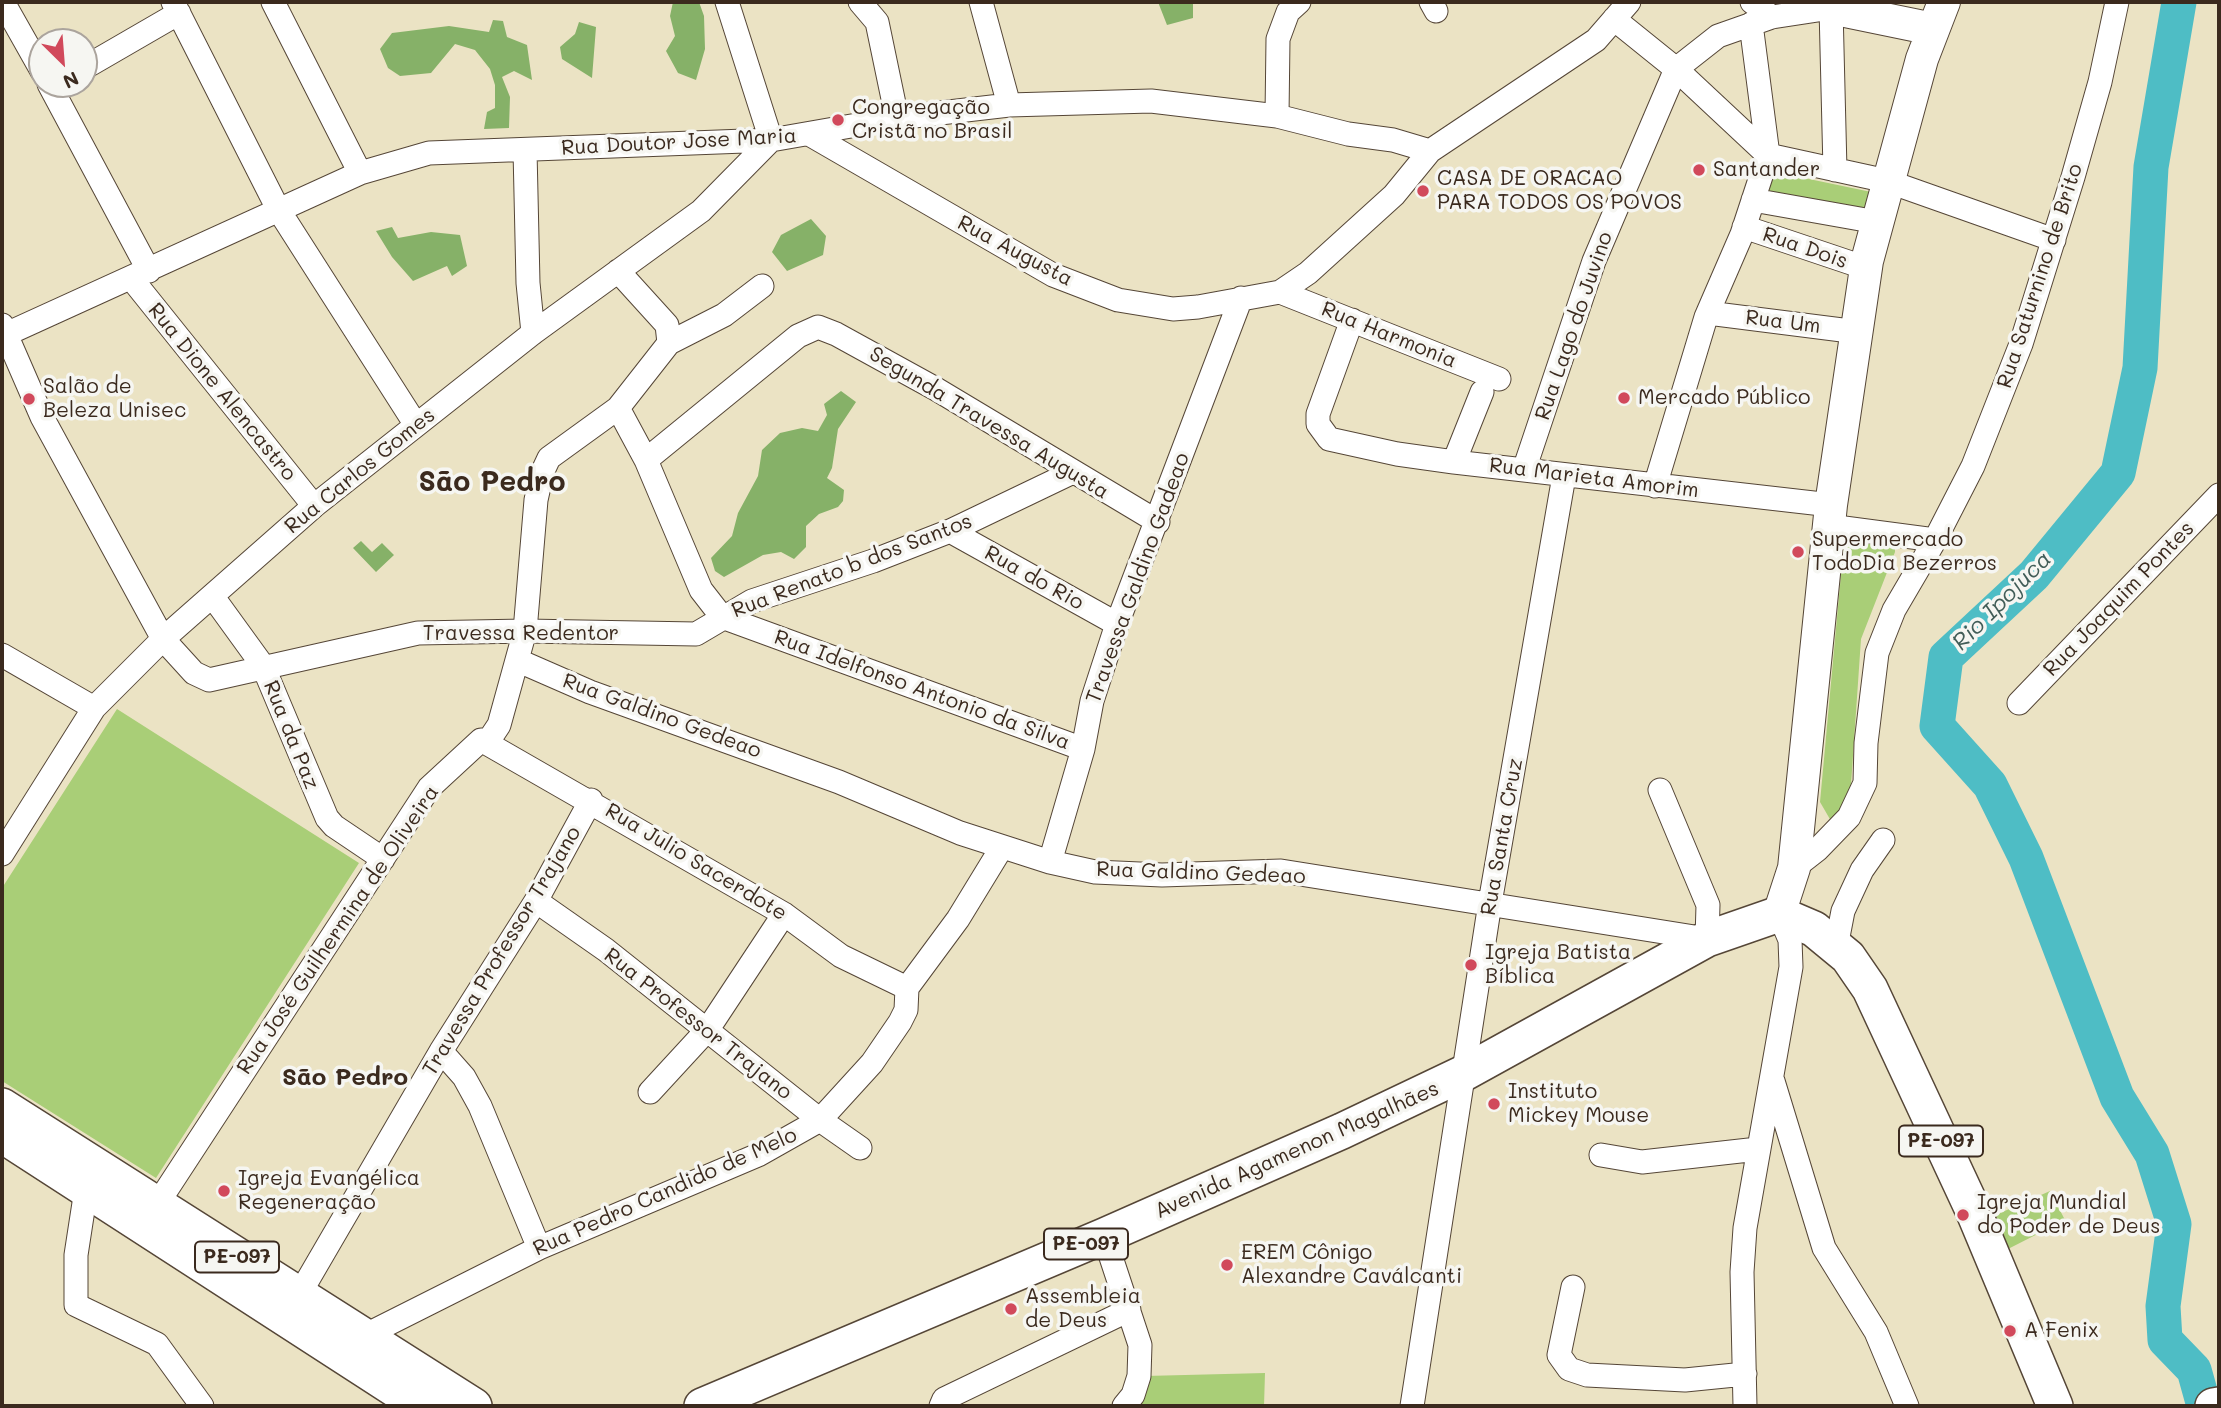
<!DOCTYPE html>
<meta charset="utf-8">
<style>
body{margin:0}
#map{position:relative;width:2221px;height:1408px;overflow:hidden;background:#ebe3c4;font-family:Mali,sans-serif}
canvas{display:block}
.frame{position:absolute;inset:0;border:4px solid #3b2a1e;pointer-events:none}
.north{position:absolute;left:28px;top:28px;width:70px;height:70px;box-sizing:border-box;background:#f6f6f2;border:2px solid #aba49d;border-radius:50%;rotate:155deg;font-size:19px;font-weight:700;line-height:28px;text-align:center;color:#3b2a1e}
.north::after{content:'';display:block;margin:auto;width:24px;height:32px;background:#d1495b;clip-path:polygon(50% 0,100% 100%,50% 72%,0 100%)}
</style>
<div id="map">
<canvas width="2221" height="1408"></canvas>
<div class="frame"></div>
<div class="north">N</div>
</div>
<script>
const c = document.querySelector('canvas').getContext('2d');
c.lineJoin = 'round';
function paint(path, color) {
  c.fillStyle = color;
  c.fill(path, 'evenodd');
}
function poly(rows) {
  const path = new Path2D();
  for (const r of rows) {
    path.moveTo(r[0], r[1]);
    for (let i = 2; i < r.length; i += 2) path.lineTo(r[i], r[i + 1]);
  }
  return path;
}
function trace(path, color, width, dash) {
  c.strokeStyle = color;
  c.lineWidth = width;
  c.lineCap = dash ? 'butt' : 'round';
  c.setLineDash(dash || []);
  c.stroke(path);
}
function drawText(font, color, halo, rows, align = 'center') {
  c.font = font + ' Mali,sans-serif';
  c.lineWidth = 7;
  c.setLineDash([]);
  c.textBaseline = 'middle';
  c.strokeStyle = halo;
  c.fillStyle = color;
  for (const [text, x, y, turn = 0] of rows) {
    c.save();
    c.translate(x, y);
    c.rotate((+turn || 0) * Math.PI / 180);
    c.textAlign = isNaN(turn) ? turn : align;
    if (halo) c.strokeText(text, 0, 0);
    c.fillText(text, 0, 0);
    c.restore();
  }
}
const green = poly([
 [1766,170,1876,193,1868,215,1759,195],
 [1845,531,1895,541,1895,552,1861,639,1849,814,1831,821,1820,802],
 [117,709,359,863,156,1178,2,1081,2,888],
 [2050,1191,2065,1220,2008,1249,1991,1217],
 [1265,1373,1264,1406,1141,1406,1145,1376]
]);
const forest = poly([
 [673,2,699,2,704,16,705,49,696,80,678,73,666,51,675,36,670,16],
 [1158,2,1193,2,1193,18,1167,25],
 [493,20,503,21,507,37,527,45,532,80,514,71,502,77,510,97,509,128,484,129,487,112,495,108,495,85,490,69,475,50,455,44,431,73,400,76,388,68,380,49,392,33,449,26,489,32],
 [579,22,596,27,592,78,562,59,560,47,575,34],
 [811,219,826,236,823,255,787,271,772,252,781,235],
 [392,227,398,238,431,232,460,235,467,266,452,276,447,266,413,281,392,257,376,231],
 [841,391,856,402,838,429,832,468,827,478,844,490,843,501,838,507,819,514,806,526,806,547,794,559,781,552,763,555,724,577,715,571,711,558,732,536,738,513,758,476,762,450,780,433,802,428,818,431,827,415,824,404],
 [361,541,372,552,382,543,394,555,376,572,353,548]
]);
const river = poly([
 [2179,2,2151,167,2140,368,2118,473,2034,575,1946,657,1937,726,1990,785,2026,858,2117,1097,2152,1154,2174,1224,2163,1306,2165,1340,2194,1370,2204,1406]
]);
const street = poly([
 [3,2,42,71],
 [173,2,278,209,416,425],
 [273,2,360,173],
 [860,2,877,22,897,118],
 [981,2,1009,105],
 [1431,2,1436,11],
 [1752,2,1772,17],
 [1614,19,1676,69,1768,155,1887,181,2054,240],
 [84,68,179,13],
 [49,84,149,271],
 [1277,116,1278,39,1288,12,1299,2],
 [809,134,1053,275,1118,300,1173,309,1198,307,1280,292,1308,273,1394,195,1430,151,1596,40,1629,2],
 [525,150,528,283,533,333],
 [1753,200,1877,222],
 [1744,227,1866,268],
 [618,271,667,325,669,343],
 [131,278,314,506],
 [1280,292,1499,379],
 [1708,313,1858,332],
 [1352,320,1318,414,1318,424,1329,439,1397,454,1454,462,1831,505],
 [2,325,42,417,163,639,194,673,209,680,418,633,525,631,696,634,752,601,873,561,950,531,1071,473],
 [2,336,360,173,429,153,771,140,897,118,1009,105,1151,101,1277,116,1348,134,1393,140,1430,151],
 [618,408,646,460,701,590,722,617,1083,749],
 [646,460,798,336,818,327,836,334,936,389,1158,522],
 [1454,462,1482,392],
 [1524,470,1594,261,1676,69,1718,36,1772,17,1831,8,1835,170],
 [1655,486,1706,317,1742,234,1768,155,1751,24],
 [1829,526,1935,540],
 [950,531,1117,624],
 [213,597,263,666,327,818,334,826,383,859],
 [2,655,94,708],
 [519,661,590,692,839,782,960,833,1050,862,1095,872,1162,875,1281,871,1707,939,1708,905,1660,790],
 [2019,703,2219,495],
 [481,740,784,914,841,956,907,988],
 [2,854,94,708,163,639,314,506,533,333,701,211,771,140,727,2],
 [1050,862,1083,749,1092,701,1117,624,1241,298],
 [1794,868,1817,850,1849,817,1865,783,1866,743,1877,653,1894,610,1935,540,1973,466,2021,344,2073,177,2100,82,2117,2],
 [536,901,606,950,820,1120,860,1148],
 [1836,947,1843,911,1862,870,1883,840],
 [441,1051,464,1077,480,1106,539,1248],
 [1773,1081,1824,1248,1876,1332,1907,1406],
 [650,1092,708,1029,784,914],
 [1601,1155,1642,1162,1758,1149],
 [86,1190,76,1255,76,1305,157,1344,202,1406],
 [156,1206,429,788,481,740,489,740,499,725,525,631,536,500,542,473,549,458,618,408,669,343,724,315,762,286],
 [1104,1236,1140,1345,1139,1376,1133,1395,1124,1406],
 [1573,1287,1559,1355,1569,1369,1587,1375,1685,1380,1745,1374],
 [292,1307,441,1051,536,901,591,800],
 [364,1336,539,1248,758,1155,820,1120,872,1063,900,1022,906,1010,907,988,958,919,1002,847],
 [941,1406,944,1399,1129,1310],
 [1412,1406,1490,903,1564,476],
 [1745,1406,1742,1272,1745,1228,1791,967,1790,940,1779,914]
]);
const secondary = poly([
 [1831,2,1831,8,1933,29],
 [1779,914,1794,868,1831,505,1867,261,1922,59,1944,2]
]);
const primary = poly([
 [2,1106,474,1406],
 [2,1135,421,1406],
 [702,1406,1104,1236,1342,1131,1466,1072,1707,939,1779,914,1814,929,1848,957,1870,989,1973,1210,2055,1406],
 [2213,1406,2219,1405]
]);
const markers = [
 [838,120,7,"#d1495b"],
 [1699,170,7,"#d1495b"],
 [1423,191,7,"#d1495b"],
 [1624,398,7,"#d1495b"],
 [29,399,7,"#d1495b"],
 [1798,552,7,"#d1495b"],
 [1471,965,7,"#d1495b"],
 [1494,1104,7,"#d1495b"],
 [224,1191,7,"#d1495b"],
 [1963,1215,7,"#d1495b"],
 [1227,1265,7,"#d1495b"],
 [1011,1309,7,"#d1495b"],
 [2010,1331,7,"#d1495b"]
];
const shields = [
 [1941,1141,84],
 [1086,1244,84],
 [237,1257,84]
];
const shieldNames = [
 ["PE-097",1941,1141],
 ["PE-097",1086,1244],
 ["PE-097",237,1257]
];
const poiNames = [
 ["Congregação",852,108],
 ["Cristã no Brasil",852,132],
 ["Santander",1713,170],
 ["CASA DE ORACAO",1437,179],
 ["PARA TODOS OS POVOS",1437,203],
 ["Salão de",43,387],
 ["Beleza Unisec",43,411],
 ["Mercado Público",1638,398],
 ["Supermercado",1812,540],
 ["TodoDia Bezerros",1812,564],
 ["Igreja Batista",1485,953],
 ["Bíblica",1485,977],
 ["Instituto",1508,1092],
 ["Mickey Mouse",1508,1116],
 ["Igreja Evangélica",238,1179],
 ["Regeneração",238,1203],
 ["Igreja Mundial",1977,1203],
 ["do Poder de Deus",1977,1227],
 ["EREM Cônigo",1241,1253],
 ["Alexandre Caválcanti",1241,1277],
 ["Assembleia",1025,1297],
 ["de Deus",1025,1321],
 ["A Fenix",2024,1331]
];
const streetNames = [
 ["Rua Doutor Jose Maria",679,142,-3],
 ["Rua Dois",1805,248,19],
 ["Rua Augusta",1015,251,28],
 ["Rua Saturnino de Brito",2040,276,-72],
 ["Rua Um",1783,322,7],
 ["Rua Lago do Juvino",1574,326,-71],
 ["Rua Harmonia",1389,335,22],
 ["Rua Dione Alencastro",222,392,51],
 ["Segunda Travessa Augusta",989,423,31],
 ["Rua Carlos Gomes",360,471,-39],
 ["Rua Marieta Amorim",1594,478,7],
 ["Rua Renato b dos Santos",852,566,-21],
 ["Rua do Rio",1034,578,29],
 ["Travessa Galdino Gadeao",1138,578,-70],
 ["Rua Joaquim Pontes",2119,599,-46],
 ["Travessa Redentor",521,634],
 ["Rua Idelfonso Antonio da Silva",922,690,20],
 ["Rua Galdino Gedeao",662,716,20],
 ["Rua da Paz",291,735,68],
 ["Rua Santa Cruz",1502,837,-80],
 ["Rua Julio Sacerdote",696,862,31],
 ["Rua Galdino Gedeao",1201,873,2],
 ["Rua José Guilhermina de Oliveira",338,930,-56],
 ["Travessa Professor Trajano",502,951,-59],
 ["Rua Professor Trajano",698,1024,38],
 ["Avenida Agamenon Magalhães",1297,1150,-24],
 ["Rua Pedro Candido de Melo",665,1192,-24]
];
const waterNames = [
 ["Rio Ipojuca",2002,601,-45]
];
const quarterNames = [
 ["São Pedro",345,1078]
];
const districtNames = [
 ["São Pedro",492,482]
];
paint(green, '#a9ce77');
paint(forest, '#86b168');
trace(river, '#4ebdc5', 35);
trace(street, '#554637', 25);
trace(secondary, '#554637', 34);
trace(primary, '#554637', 38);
trace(street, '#fff', 23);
trace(secondary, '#fff', 32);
trace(primary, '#fff', 35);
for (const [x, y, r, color] of markers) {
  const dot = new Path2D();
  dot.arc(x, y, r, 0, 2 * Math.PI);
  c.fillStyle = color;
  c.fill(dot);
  trace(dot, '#f6f6f2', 2.5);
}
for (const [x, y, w] of shields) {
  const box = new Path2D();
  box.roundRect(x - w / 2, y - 15.5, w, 31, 5);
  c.fillStyle = '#f6f6f2';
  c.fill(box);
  trace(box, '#3b2a1e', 2);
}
drawText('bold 19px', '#3b2a1e', null, shieldNames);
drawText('21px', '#3b2a1e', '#f6f6f2', poiNames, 'left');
drawText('21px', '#3b2a1e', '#f6f6f2', streetNames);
drawText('italic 23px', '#425d58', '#f6f6f2', waterNames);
drawText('bold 24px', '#3b2a1e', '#f6f6f2', quarterNames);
drawText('bold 28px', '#3b2a1e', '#f6f6f2', districtNames);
</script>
